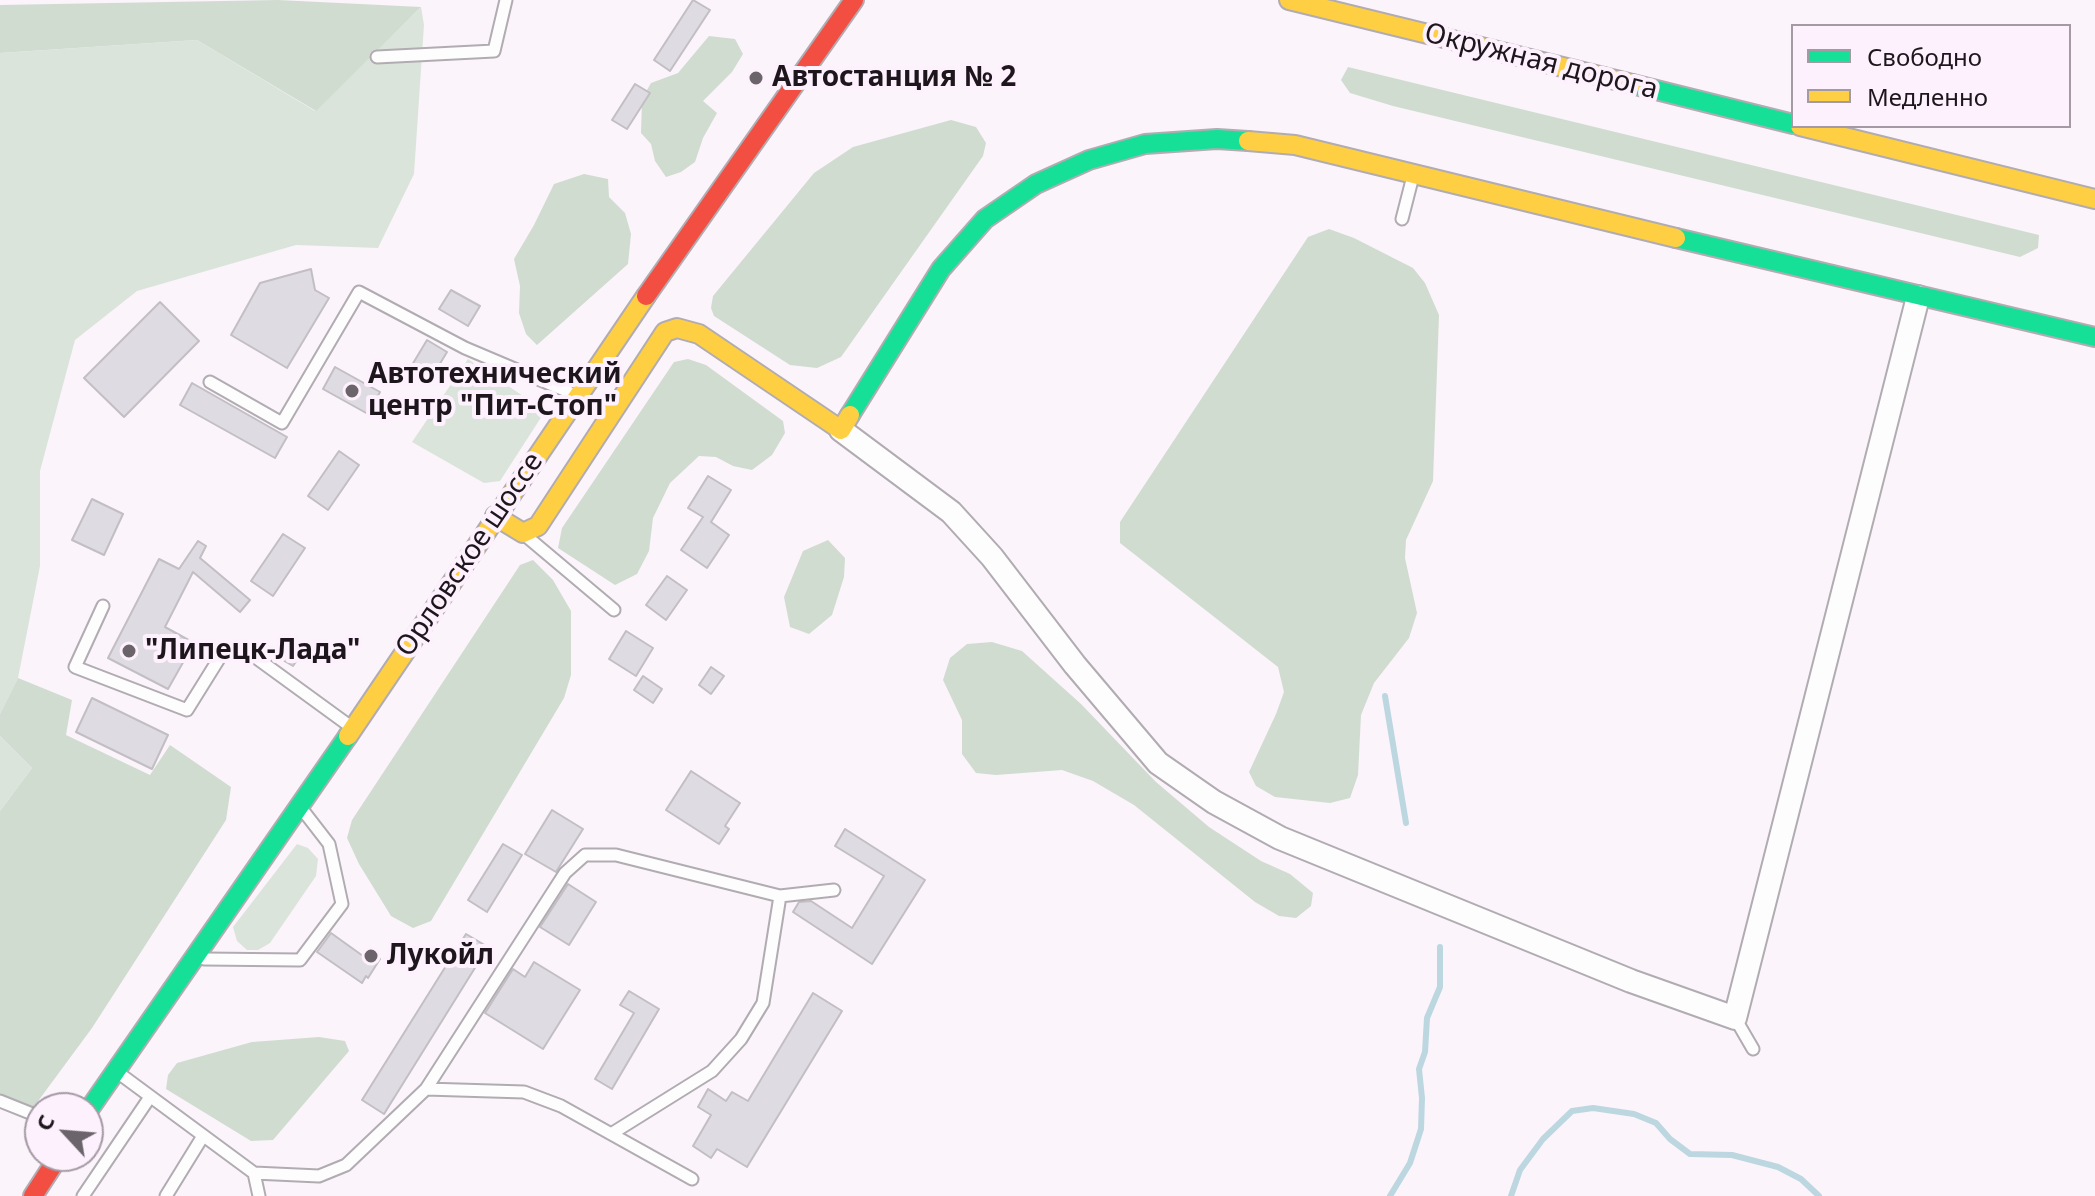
<!DOCTYPE html>
<meta charset="utf-8">
<style>
body{margin:0}
#map{position:relative;width:2095px;height:1196px;overflow:hidden;background:#fbf4fb;font-family:"Noto Sans",sans-serif}
canvas{display:block}
.legend{position:absolute;left:1791px;top:24px;width:280px;height:104px;box-sizing:border-box;background:#fef1fe;border:2px solid #a49aa4;margin:0;padding:10px 14px;list-style:none;font-size:24px;color:#1d171d}
.legend li{display:flex;align-items:center;gap:16px;height:40px}
.legend b{width:40px;border:2px solid #a49aa4}
.north{position:absolute;left:24px;top:1092px;width:80px;height:80px;box-sizing:border-box;background:#fef1fe;border:2px solid #a49aa4;border-radius:50%;rotate:296deg;font-size:22px;font-weight:700;line-height:32px;text-align:center;color:#1d171d}
.north::after{content:'';display:block;margin:auto;width:28px;height:36px;background:#6b646b;clip-path:polygon(50% 0,100% 100%,50% 72%,0 100%)}
</style>
<div id="map">
<canvas width="2095" height="1196"></canvas>
<ul class="legend">
<li><b style="height:10px;background:#16e098"></b>Свободно</li>
<li><b style="height:10px;background:#ffcf43"></b>Медленно</li>
</ul>
<div class="north">С</div>
</div>
<script>
const c = document.querySelector('canvas').getContext('2d');
c.lineJoin = 'round';
function paint(path, color) {
  c.fillStyle = color;
  c.fill(path, 'evenodd');
}
function poly(rows) {
  const path = new Path2D();
  for (const r of rows) {
    path.moveTo(r[0], r[1]);
    for (let i = 2; i < r.length; i += 2) path.lineTo(r[i], r[i + 1]);
  }
  return path;
}
function trace(path, color, width, dash) {
  c.strokeStyle = color;
  c.lineWidth = width;
  c.lineCap = dash ? 'butt' : 'round';
  c.setLineDash(dash || []);
  c.stroke(path);
}
function drawText(font, color, halo, rows, align = 'center') {
  c.font = font + ' "Noto Sans",sans-serif';
  c.lineWidth = 8;
  c.setLineDash([]);
  c.textBaseline = 'middle';
  c.strokeStyle = halo;
  c.fillStyle = color;
  for (const [text, x, y, turn = 0] of rows) {
    c.save();
    c.translate(x, y);
    c.rotate((+turn || 0) * Math.PI / 180);
    c.textAlign = isNaN(turn) ? turn : align;
    if (halo) c.strokeText(text, 0, 0);
    c.fillText(text, 0, 0);
    c.restore();
  }
}
const green = poly([
 [421,7,424,25,414,174,378,248,296,245,137,291,75,340,40,471,40,566,18,678,0,714,0,53,197,40,315,111],
 [468,359,532,402,542,416,500,481,484,483,412,442],
 [0,736,32,768,0,811],
 [297,844,308,848,318,859,316,876,270,943,258,950,247,950,237,941,233,927]
]);
const forest = poly([
 [278,0,421,7,316,111,197,40,0,53,0,5],
 [709,36,735,39,743,54,732,72,703,101,717,113,703,138,695,162,681,172,666,177,655,161,651,144,641,133,642,99,651,83,678,73],
 [1348,67,2039,235,2038,248,2020,257,1393,106,1350,93,1341,80],
 [951,120,976,127,986,143,983,156,841,357,817,368,790,365,714,316,711,308,713,296,814,173,853,147],
 [584,174,608,179,609,197,625,213,631,234,628,264,537,345,526,334,519,313,520,286,514,259,534,225,554,184],
 [1329,229,1354,238,1413,268,1425,283,1439,315,1433,481,1406,540,1405,558,1417,613,1409,638,1374,683,1361,715,1358,775,1350,798,1330,803,1275,797,1256,786,1249,772,1276,714,1284,692,1278,667,1120,543,1120,522,1308,237],
 [688,359,706,365,783,421,785,433,772,455,752,470,733,466,716,457,699,456,670,483,653,518,649,551,637,574,615,585,558,548,562,528,674,362],
 [828,540,845,558,844,577,832,615,809,634,790,627,784,597,803,551],
 [533,560,553,580,571,611,571,675,564,698,431,921,413,928,391,916,359,864,347,838,352,820,520,565],
 [992,642,1022,651,1081,704,1156,782,1209,827,1261,861,1290,874,1313,893,1311,906,1296,918,1279,916,1255,902,1134,805,1093,781,1062,770,996,775,976,773,962,754,962,720,943,680,950,658,967,644],
 [18,678,72,700,66,735,150,775,170,745,231,787,226,820,92,1028,30,1112,0,1101,0,811,32,768,0,736,0,714],
 [319,1037,345,1041,349,1051,273,1140,251,1141,166,1089,168,1075,177,1063,252,1042]
]);
const stream = poly([
 [1385,696,1406,823],
 [1390,1196,1410,1163,1421,1129,1422,1098,1419,1069,1425,1052,1427,1018,1440,987,1440,947],
 [1511,1196,1520,1170,1543,1139,1572,1111,1593,1108,1634,1114,1656,1123,1670,1139,1690,1154,1732,1155,1778,1167,1801,1179,1819,1196]
]);
const building = poly([
 [693,0,710,10,670,71,654,60,693,0],
 [635,84,650,93,627,129,612,120,635,84],
 [311,269,315,290,329,298,287,368,231,335,260,283,311,269],
 [451,290,480,306,468,326,439,309,451,290],
 [160,302,199,341,124,417,84,378,160,302],
 [427,340,447,352,429,382,409,370,427,340],
 [335,367,380,392,368,414,323,389,335,367],
 [192,383,287,437,275,458,180,405,192,383],
 [339,451,359,465,328,510,308,496,339,451],
 [708,476,731,490,711,522,729,535,707,568,681,550,703,517,688,508,708,476],
 [92,499,123,514,104,555,72,540,92,499],
 [283,534,305,548,273,596,251,581,283,534],
 [198,541,206,546,200,558,250,600,240,612,193,572,165,627,194,643,168,689,108,658,159,559,179,569,198,541],
 [667,576,687,590,666,620,646,605,667,576],
 [626,631,653,648,636,676,609,659,626,631],
 [288,646,301,654,293,666,281,659,288,646],
 [711,667,724,676,711,694,699,685,711,667],
 [643,676,662,689,653,703,634,690,643,676],
 [92,698,168,735,152,769,76,732,92,698],
 [691,771,740,803,725,826,729,829,719,844,666,810,691,771],
 [552,810,583,829,556,872,525,854,552,810],
 [845,829,925,880,872,964,793,912,799,902,811,901,852,928,884,876,835,846,845,829],
 [503,844,522,855,487,912,468,900,503,844],
 [568,884,596,902,569,945,540,927,568,884],
 [331,933,363,956,367,950,380,959,368,978,366,976,362,983,317,952,331,933],
 [466,934,488,947,384,1114,362,1100,466,934],
 [534,962,580,990,543,1049,485,1013,513,969,525,977,534,962],
 [629,991,659,1009,612,1089,595,1079,634,1013,620,1005,629,991],
 [813,993,842,1011,747,1167,717,1149,711,1158,693,1146,711,1115,698,1107,708,1089,726,1101,732,1092,748,1101,813,993]
]);
const lane = poly([
 [377,57,494,51,506,0],
 [1402,219,1413,176],
 [210,382,282,423,359,292,465,348,569,392],
 [526,536,614,610],
 [103,606,75,667,187,710,225,649,255,657,347,724],
 [204,959,300,960,342,904,329,844,305,813],
 [1735,1018,1753,1049],
 [120,1074,254,1173,319,1176,346,1165,426,1089,524,1092,561,1106,692,1179],
 [426,1089,565,873,585,855,616,855,780,896,834,890],
 [0,1101,40,1117],
 [611,1134,712,1071,741,1039,763,1003,780,896],
 [254,1173,259,1196],
 [83,1196,150,1097],
 [166,1196,203,1136]
]);
const street = poly([
 [841,430,951,512,992,557,1075,665,1158,763,1214,802,1280,838,1631,981,1735,1018,1918,297]
]);
const fast = poly([
 [1632,84,1793,124],
 [1676,238,2095,337],
 [850,415,941,269,985,219,1036,184,1089,160,1145,144,1217,139,1248,141],
 [88,1111,348,736]
]);
const slow = poly([
 [1289,0,1632,84],
 [1800,126,2095,199],
 [1248,141,1295,145,1676,238],
 [495,516,523,533,538,526,665,332,677,328,699,334,841,430,850,415],
 [348,736,646,296]
]);
const jam = poly([
 [646,296,854,0],
 [33,1196,59,1156]
]);
const markers = [
 [756,78,8,"#6b646b"],
 [352,391,8,"#6b646b"],
 [129,651,8,"#6b646b"],
 [371,956,8,"#6b646b"]
];
const streetNames = [
 ["Окружная дорога",1541,62,14],
 ["Орловское шоссе",470,555,-56]
];
const poiNames = [
 ["Автостанция № 2",772,78],
 ["Автотехнический",368,375],
 ["центр \"Пит-Стоп\"",368,407],
 ["\"Липецк-Лада\"",145,651],
 ["Лукойл",387,956]
];
paint(green, '#dbe4db');
paint(forest, '#d0dcd0');
trace(stream, '#bcd7e0', 6);
paint(building, '#dfdbe2');
trace(building, '#c2bec4', 2);
trace(lane, '#b1acb1', 15);
trace(street, '#b1acb1', 26);
trace(fast, '#b1acb1', 22);
trace(slow, '#b1acb1', 22);
trace(jam, '#b1acb1', 22);
trace(lane, '#fefdfe', 11);
trace(street, '#fefdfe', 22);
trace(fast, '#16e098', 18);
trace(slow, '#ffcf43', 18);
trace(jam, '#f24e42', 18);
for (const [x, y, r, color] of markers) {
  const dot = new Path2D();
  dot.arc(x, y, r, 0, 2 * Math.PI);
  c.fillStyle = color;
  c.fill(dot);
  trace(dot, '#fef1fe', 3);
}
drawText('28px', '#1d171d', '#fef1fe', streetNames);
drawText('bold 28px', '#1d171d', '#fef1fe', poiNames, 'left');
</script>
